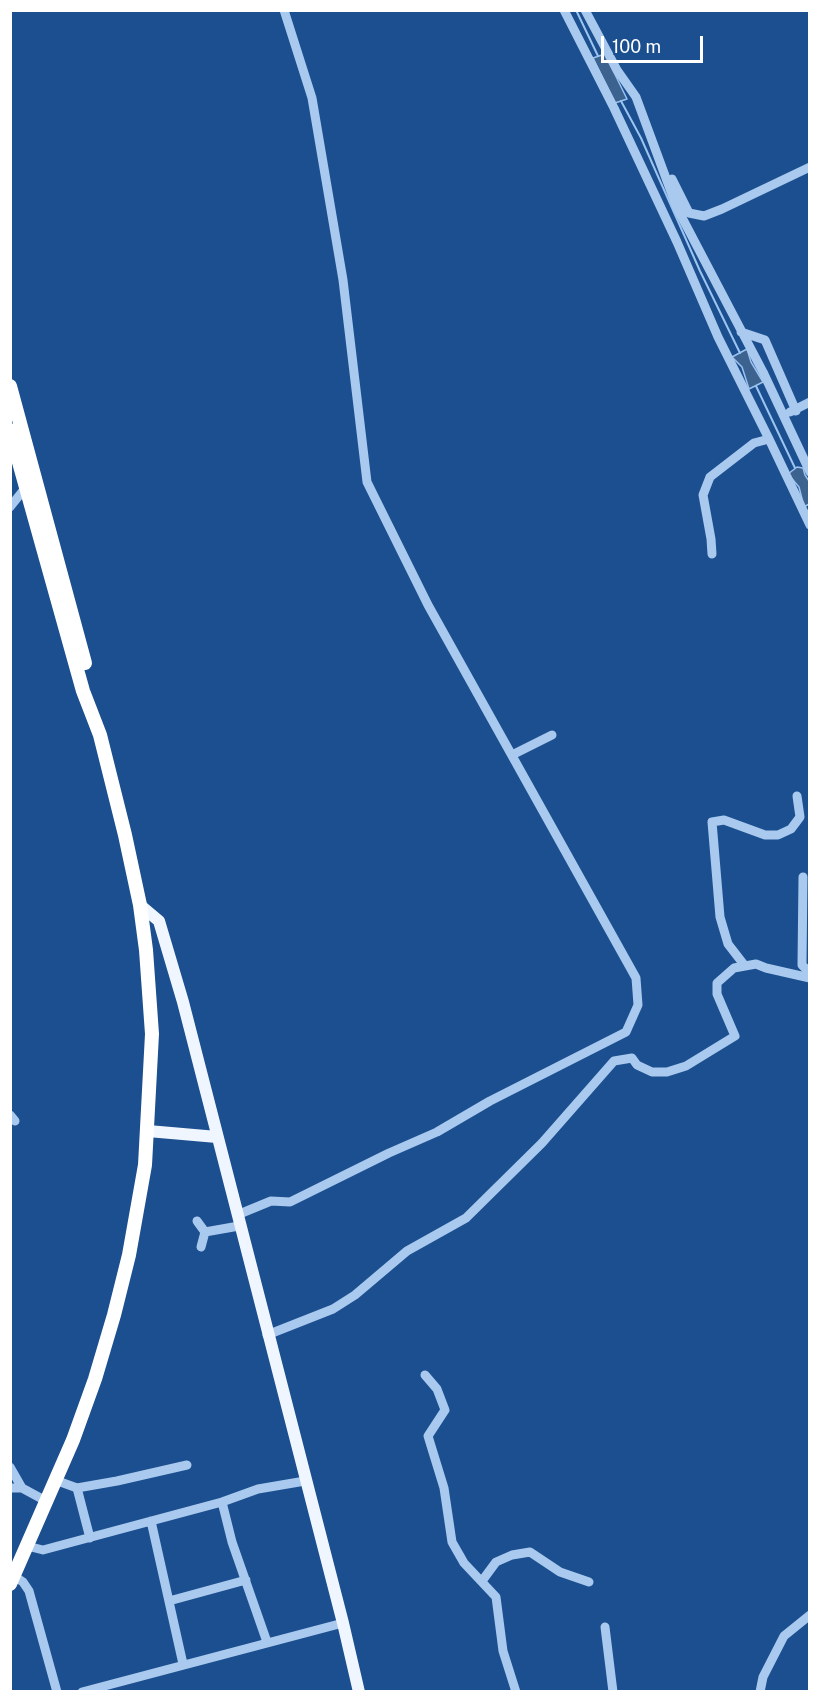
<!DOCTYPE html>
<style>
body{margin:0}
#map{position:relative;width:820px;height:1702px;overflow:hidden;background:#1b4f8f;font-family:"Public Sans",sans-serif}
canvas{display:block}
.frame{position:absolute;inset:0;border:12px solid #fff;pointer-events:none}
.scale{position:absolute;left:601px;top:36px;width:102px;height:27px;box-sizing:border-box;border:3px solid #fff;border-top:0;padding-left:8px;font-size:18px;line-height:21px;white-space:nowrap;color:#fff;-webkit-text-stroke:4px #1b4f8f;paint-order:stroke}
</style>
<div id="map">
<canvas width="820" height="1702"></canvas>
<div class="frame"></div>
<div class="scale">100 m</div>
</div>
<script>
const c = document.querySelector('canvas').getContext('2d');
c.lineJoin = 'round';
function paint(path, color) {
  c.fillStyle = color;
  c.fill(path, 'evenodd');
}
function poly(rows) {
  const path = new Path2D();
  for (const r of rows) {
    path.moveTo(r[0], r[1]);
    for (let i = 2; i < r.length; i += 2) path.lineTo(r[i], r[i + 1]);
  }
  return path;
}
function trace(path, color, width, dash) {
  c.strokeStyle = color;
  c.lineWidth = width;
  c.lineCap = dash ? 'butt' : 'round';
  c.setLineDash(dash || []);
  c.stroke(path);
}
const water = poly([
 [605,54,627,99,615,103,593,58,605,54],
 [747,349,751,362,763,382,749,389,742,367,732,357,747,349],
 [797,467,803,468,805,475,809,481,809,504,804,507,799,487,788,474,797,467]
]);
const stream = poly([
 [576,10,598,56],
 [621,101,641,138,700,271,740,353],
 [756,386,795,468]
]);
const minor = poly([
 [564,10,614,108,677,242,718,337,769,439,810,525],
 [585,10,617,70,636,97,677,208,763,372,810,472],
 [672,179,689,213,704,216,722,209,810,167],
 [741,332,765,340,796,411],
 [790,412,810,402],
 [10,507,26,487],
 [712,554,711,539,703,495,710,477,754,443,769,439],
 [512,755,552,735],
 [803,877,802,965,810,973],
 [745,966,728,944,720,917,712,822,724,820,765,835,778,835,791,829,800,817,797,796],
 [10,1115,15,1121],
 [237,1215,271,1201,290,1202,389,1153,437,1132,490,1101,626,1032,638,1005,636,978,428,605,367,482,343,280,312,98,284,10],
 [197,1221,205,1232,239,1226],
 [201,1247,205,1232],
 [267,1335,333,1309,355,1295,407,1251,466,1218,542,1143,614,1061,632,1058,637,1065,652,1072,667,1072,686,1066,735,1036,717,994,717,983,734,968,756,964,766,968,810,978],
 [425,1375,437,1389,445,1410,428,1436,444,1488,452,1542,464,1563,496,1597,503,1651,516,1692],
 [10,1467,22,1488],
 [55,1480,77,1488,117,1481,187,1465],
 [10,1488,22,1488,46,1501],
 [77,1488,90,1538],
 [222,1502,232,1542,267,1642],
 [151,1521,183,1664],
 [27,1546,43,1550,222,1502,258,1489,305,1481],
 [11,1574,23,1582,29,1591,57,1692],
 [482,1581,496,1562,512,1555,530,1552,560,1572,589,1582],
 [169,1601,246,1580],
 [605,1627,613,1692],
 [82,1692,343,1623],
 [760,1692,763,1677,784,1636,810,1615]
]);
const major = poly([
 [140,905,159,921,183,1002,343,1623,359,1692],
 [148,1131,217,1137]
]);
const highway = poly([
 [10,386,85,663],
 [10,430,83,691,100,735,125,835,140,905,146,950,152,1034,145,1165,129,1255,114,1315,95,1379,73,1440,10,1584]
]);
paint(water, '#3c6290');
trace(water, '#9cc4f0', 1.5);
trace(stream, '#9cc4f0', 2);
trace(minor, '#a9c9ee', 9);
trace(major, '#f0f6ff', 12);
trace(highway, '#fff', 14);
</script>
